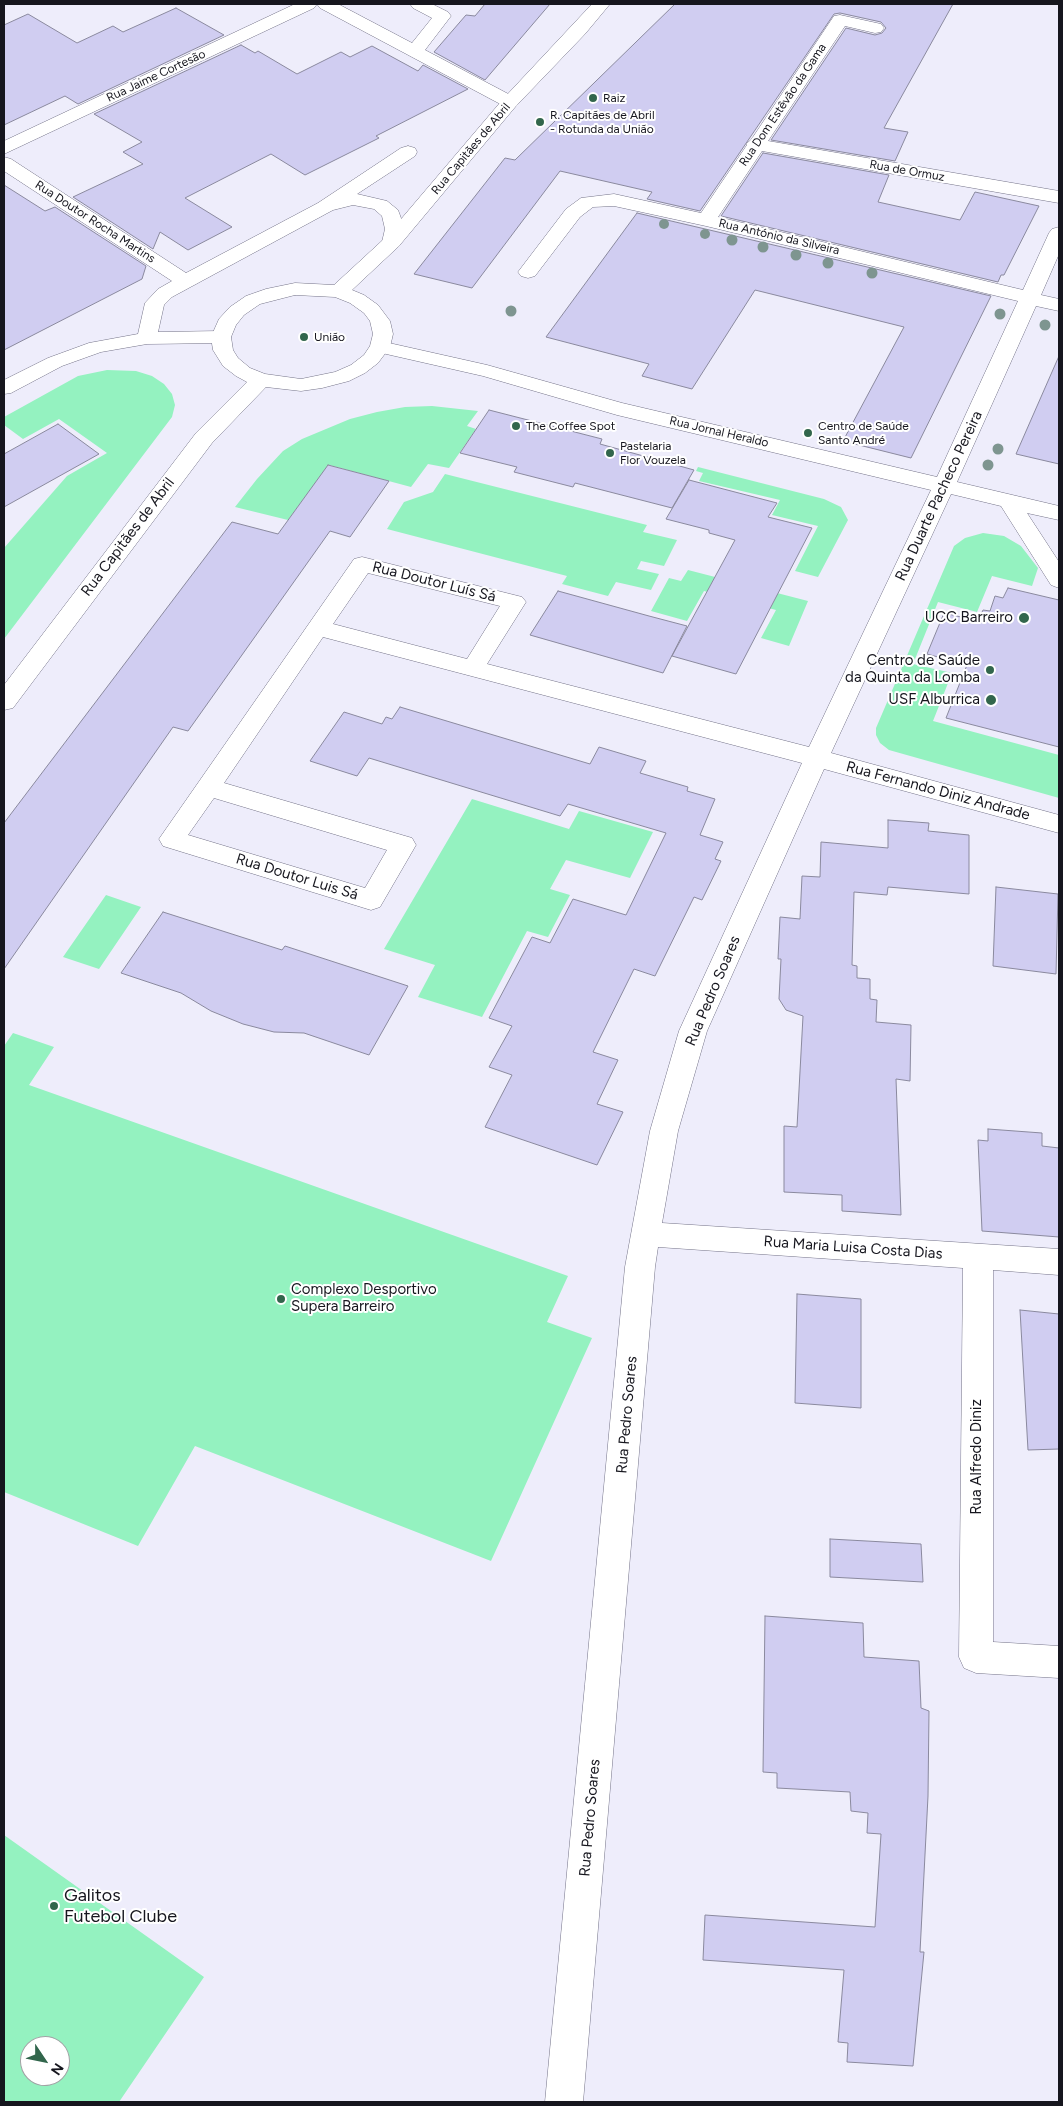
<!DOCTYPE html>
<meta charset="utf-8">
<style>
body{margin:0}
#map{position:relative;width:1063px;height:2106px;overflow:hidden;background:#eeedfb;font-family:Figtree,sans-serif}
canvas{display:block}
.frame{position:absolute;inset:0;border:5px solid #16161e;pointer-events:none}
.north{position:absolute;left:20px;top:2036px;width:50px;height:50px;box-sizing:border-box;background:#fff;border:1px solid #a2a2a5;border-radius:50%;rotate:124deg;font-size:14px;font-weight:700;line-height:20px;text-align:center;color:#16161e}
.north::after{content:'';display:block;margin:auto;width:18px;height:22px;background:#32664c;clip-path:polygon(50% 0,100% 100%,50% 72%,0 100%)}
</style>
<div id="map">
<canvas width="1063" height="2106"></canvas>
<div class="frame"></div>
<div class="north">N</div>
</div>
<script>
const c = document.querySelector('canvas').getContext('2d');
c.lineJoin = 'round';
function paint(path, color) {
  c.fillStyle = color;
  c.fill(path, 'evenodd');
}
function poly(rows) {
  const path = new Path2D();
  for (const r of rows) {
    path.moveTo(r[0], r[1]);
    for (let i = 2; i < r.length; i += 2) path.lineTo(r[i], r[i + 1]);
  }
  return path;
}
function trace(path, color, width, dash) {
  c.strokeStyle = color;
  c.lineWidth = width;
  c.lineCap = dash ? 'butt' : 'round';
  c.setLineDash(dash || []);
  c.stroke(path);
}
function drawText(font, color, halo, rows, align = 'center') {
  c.font = font + ' Figtree,sans-serif';
  c.lineWidth = 4;
  c.setLineDash([]);
  c.textBaseline = 'middle';
  c.strokeStyle = halo;
  c.fillStyle = color;
  for (const [text, x, y, turn = 0] of rows) {
    c.save();
    c.translate(x, y);
    c.rotate((+turn || 0) * Math.PI / 180);
    c.textAlign = isNaN(turn) ? turn : align;
    if (halo) c.strokeText(text, 0, 0);
    c.fillText(text, 0, 0);
    c.restore();
  }
}
const green = poly([
 [107,370,136,371,152,376,164,384,172,394,175,405,172,417,4,639,4,548,67,476,107,453,59,419,23,439,4,425,4,417,78,376],
 [432,406,478,411,467,426,476,429,449,468,428,464,411,487,329,465,288,520,235,507,257,479,283,451,302,439,350,419,377,412,405,407],
 [698,467,824,499,841,507,848,520,818,577,795,571,818,526,772,515,780,500,699,481,703,473,696,471],
 [445,474,647,525,643,532,677,540,664,566,641,561,637,569,659,574,651,590,616,582,608,596,562,584,567,576,387,529,404,502,433,492],
 [983,533,1004,536,1021,546,1038,568,1032,586,992,576,977,612,938,602,913,664,952,673,933,721,1059,755,1059,798,889,750,880,743,876,735,876,728,954,546,965,538],
 [688,570,808,601,789,646,761,638,776,610,704,591,687,621,651,611,669,578,681,581],
 [472,799,569,829,579,811,653,832,630,878,566,860,550,889,570,895,548,937,527,931,482,1017,418,997,435,965,384,949],
 [106,895,141,907,99,969,63,957],
 [13,1033,54,1047,29,1085,568,1276,547,1322,592,1338,491,1561,195,1446,138,1546,4,1492,4,1046],
 [4,1835,204,1977,119,2102,4,2102],
 [30,2046,60,2046,60,2076,30,2076]
]);
const building = poly([
 [485,4,550,4,485,80,434,52,466,15,475,16,485,4],
 [675,4,953,4,884,128,908,132,895,161,771,140,846,28,875,35,882,33,886,28,881,22,840,13,834,14,700,211,647,199,652,192,560,171,472,288,414,274,505,158,515,160,675,4],
 [176,8,224,35,78,104,65,96,4,125,4,25,28,14,77,43,113,26,123,32,176,8],
 [241,45,255,53,258,51,297,74,341,52,350,57,372,46,418,71,423,65,468,89,376,136,379,138,305,175,271,154,185,198,232,227,188,250,160,232,153,249,73,197,143,164,123,152,142,142,94,114,241,45],
 [763,153,889,175,878,202,960,220,975,192,1039,206,1004,275,1001,275,998,282,721,216,763,153],
 [4,185,45,211,55,207,146,266,142,279,4,350,4,185],
 [637,213,991,296,911,458,843,441,904,327,755,290,692,389,642,376,649,364,546,337,637,213],
 [1059,356,1059,464,1016,454,1059,356],
 [489,410,602,439,600,444,694,470,672,508,575,483,573,487,514,472,517,467,460,453,489,410],
 [58,424,99,454,4,507,4,454,58,424],
 [328,465,389,481,350,537,330,531,188,731,173,727,4,969,4,823,232,522,278,534,328,465],
 [689,480,777,503,768,517,812,528,736,674,672,656,735,540,709,533,709,530,666,519,689,480],
 [1008,588,1059,600,1059,747,946,718,967,665,927,654,944,613,978,621,983,610,990,611,995,596,1003,598,1008,588],
 [558,591,649,616,687,626,663,673,530,635,558,591],
 [400,707,590,764,599,747,646,761,640,773,688,787,687,791,715,799,700,835,723,842,715,859,721,861,702,900,694,897,655,976,634,969,593,1052,618,1060,597,1104,623,1112,597,1165,485,1127,512,1075,489,1067,512,1026,489,1018,532,937,550,943,573,899,626,915,666,833,568,804,560,816,369,758,357,776,310,761,344,712,382,724,386,717,392,719,400,707],
 [888,820,929,823,928,831,969,835,969,894,888,887,887,895,854,892,852,965,857,966,857,978,870,979,870,999,877,1000,876,1022,911,1025,910,1081,896,1079,901,1215,842,1211,842,1195,784,1192,784,1126,797,1127,803,1016,786,1010,779,999,781,959,778,959,780,917,800,919,802,876,820,877,821,842,888,848,888,820],
 [996,887,1058,894,1056,974,993,966,996,887],
 [163,912,282,950,285,946,408,986,369,1055,304,1033,274,1032,243,1024,211,1011,181,993,121,973,163,912],
 [988,1129,1042,1133,1042,1146,1059,1148,1059,1237,982,1231,978,1140,988,1141,988,1129],
 [797,1294,861,1299,861,1408,795,1403,797,1294],
 [1020,1310,1059,1314,1059,1449,1028,1450,1020,1310],
 [830,1539,921,1544,923,1582,830,1577,830,1539],
 [765,1616,863,1623,864,1657,919,1661,921,1708,929,1711,928,1796,920,1952,924,1952,913,2066,847,2062,848,2043,838,2042,844,1970,703,1960,705,1915,875,1927,881,1834,867,1833,868,1813,851,1811,850,1792,777,1788,777,1773,763,1772,765,1616]
]);
const minor = poly([
 [295,4,317,4,314,8,4,154,4,141,295,4],
 [317,4,338,4,412,43,432,18,413,8,410,4,432,4,448,12,451,16,425,50,516,98,519,102,516,106,510,107,504,106,320,8,317,4],
 [840,15,881,24,884,28,881,32,875,33,845,26,768,141,1059,191,1059,203,762,151,718,217,1023,290,1049,233,1052,229,1059,227,1059,254,1041,295,1059,299,1059,311,1036,306,957,482,1059,506,1059,520,1027,513,1059,562,1059,588,1051,585,1001,506,951,494,831,753,1059,815,1059,833,824,769,707,1031,678,1131,662,1223,1059,1249,1059,1275,993,1270,993,1642,1059,1646,1059,1678,976,1673,964,1668,959,1657,963,1268,658,1247,655,1267,583,2102,545,2102,625,1267,650,1131,679,1031,802,763,323,637,224,783,412,838,416,845,380,907,371,910,163,846,159,839,354,559,362,557,522,597,526,602,487,664,809,747,931,490,617,415,483,376,373,351,370,347,373,343,380,341,487,365,622,403,937,477,1018,301,706,226,614,206,593,207,580,217,535,276,528,278,521,276,518,272,566,209,581,198,614,194,701,213,747,145,746,144,751,140,834,16,840,15],
 [368,573,500,606,467,659,333,624,368,573],
 [214,798,387,850,365,888,188,835,214,798],
 [408,146,415,148,417,152,415,156,357,194,387,201,398,210,405,229,399,246,392,248,385,246,382,242,385,229,382,216,374,209,353,205,333,210,172,297,164,305,158,332,221,331,228,333,231,337,228,341,221,343,147,344,101,352,62,366,11,393,4,394,4,380,48,358,89,343,138,334,145,303,158,289,172,281,4,171,4,157,11,159,186,273,318,203,401,148,408,146]
]);
const major = poly([
 [592,4,610,4,585,34,516,106,399,246,352,290,364,295,378,305,390,321,393,334,390,347,378,363,365,373,349,381,322,388,301,391,266,387,212,443,13,708,4,710,4,685,196,433,247,382,236,376,223,366,213,350,211,337,219,319,230,307,246,296,266,289,295,283,334,285,385,238,504,98,592,4],
 [295,295,335,297,350,303,364,313,370,321,373,334,370,346,364,355,351,365,335,372,301,379,265,374,250,368,238,358,233,350,231,337,236,325,244,315,260,304,295,295]
]);
const trees = [
 [664,224,5],
 [705,234,5],
 [732,240,5.5],
 [763,247,5.5],
 [796,255,5.5],
 [828,263,5.5],
 [872,273,5.5],
 [511,311,5.5],
 [1000,314,5.5],
 [1045,325,5.5],
 [998,449,5.5],
 [988,465,5.5]
];
const markers = [
 [593,98,5,"#32664c"],
 [540,122,5,"#32664c"],
 [304,337,5,"#32664c"],
 [516,426,5,"#32664c"],
 [808,433,5,"#32664c"],
 [610,453,5,"#32664c"],
 [1024,618,6,"#32664c"],
 [990,670,5,"#32664c"],
 [991,700,6,"#32664c"],
 [281,1299,5,"#32664c"],
 [54,1906,5,"#32664c"]
];
const farStreetnames = [
 ["Rua Jaime Cortesão",156,76,-25],
 ["Rua Dom Estêvão da Gama",783,105,-56],
 ["Rua Capitães de Abril",471,149,-50],
 ["Rua de Ormuz",907,171,10],
 ["Rua Doutor Rocha Martins",95,222,33],
 ["Rua António da Silveira",779,237,13],
 ["Rua Jornal Heraldo",719,432,13]
];
const farPoinames = [
 ["Raiz",603,98],
 ["R. Capitães de Abril",550,115],
 ["- Rotunda da União",550,129],
 ["União",314,337],
 ["The Coffee Spot",526,426],
 ["Centro de Saúde",818,426],
 ["Santo André",818,440],
 ["Pastelaria",620,446],
 ["Flor Vouzela",620,460]
];
const streetNames = [
 ["Rua Duarte Pacheco Pereira",939,496,-65],
 ["Rua Capitães de Abril",128,537,-53],
 ["Rua Doutor Luís Sá",434,582,14],
 ["Rua Fernando Diniz Andrade",938,791,15],
 ["Rua Doutor Luis Sá",297,877,17],
 ["Rua Pedro Soares",713,991,-67],
 ["Rua Maria Luisa Costa Dias",853,1248,4],
 ["Rua Pedro Soares",627,1415,-85],
 ["Rua Alfredo Diniz",977,1457,-90],
 ["Rua Pedro Soares",590,1818,-85]
];
const poiNames = [
 ["UCC Barreiro",1013,618],
 ["Centro de Saúde",980,661],
 ["da Quinta da Lomba",980,678],
 ["USF Alburrica",980,700],
 ["Complexo Desportivo",291,1290,"left"],
 ["Supera Barreiro",291,1307,"left"]
];
const nearPoinames = [
 ["Galitos",64,1896],
 ["Futebol Clube",64,1917]
];
paint(green, '#94f2c0');
paint(building, '#d0cdf1');
trace(building, '#8a899e', 1);
trace(minor, '#747388', 1);
trace(major, '#747388', 1);
paint(minor, '#fff');
paint(major, '#fff');
c.fillStyle = '#7e9590';
for (const [x, y, r] of trees) {
  c.beginPath();
  c.arc(x, y, r, 0, 2 * Math.PI);
  c.fill();
}
for (const [x, y, r, color] of markers) {
  const dot = new Path2D();
  dot.arc(x, y, r, 0, 2 * Math.PI);
  c.fillStyle = color;
  c.fill(dot);
  trace(dot, '#fff', 2);
}
drawText('12px', '#16161e', '#fff', farStreetnames);
drawText('12px', '#16161e', '#fff', farPoinames, 'left');
drawText('15px', '#16161e', '#fff', streetNames);
drawText('15px', '#16161e', '#fff', poiNames, 'right');
drawText('18px', '#16161e', '#fff', nearPoinames, 'left');
</script>
